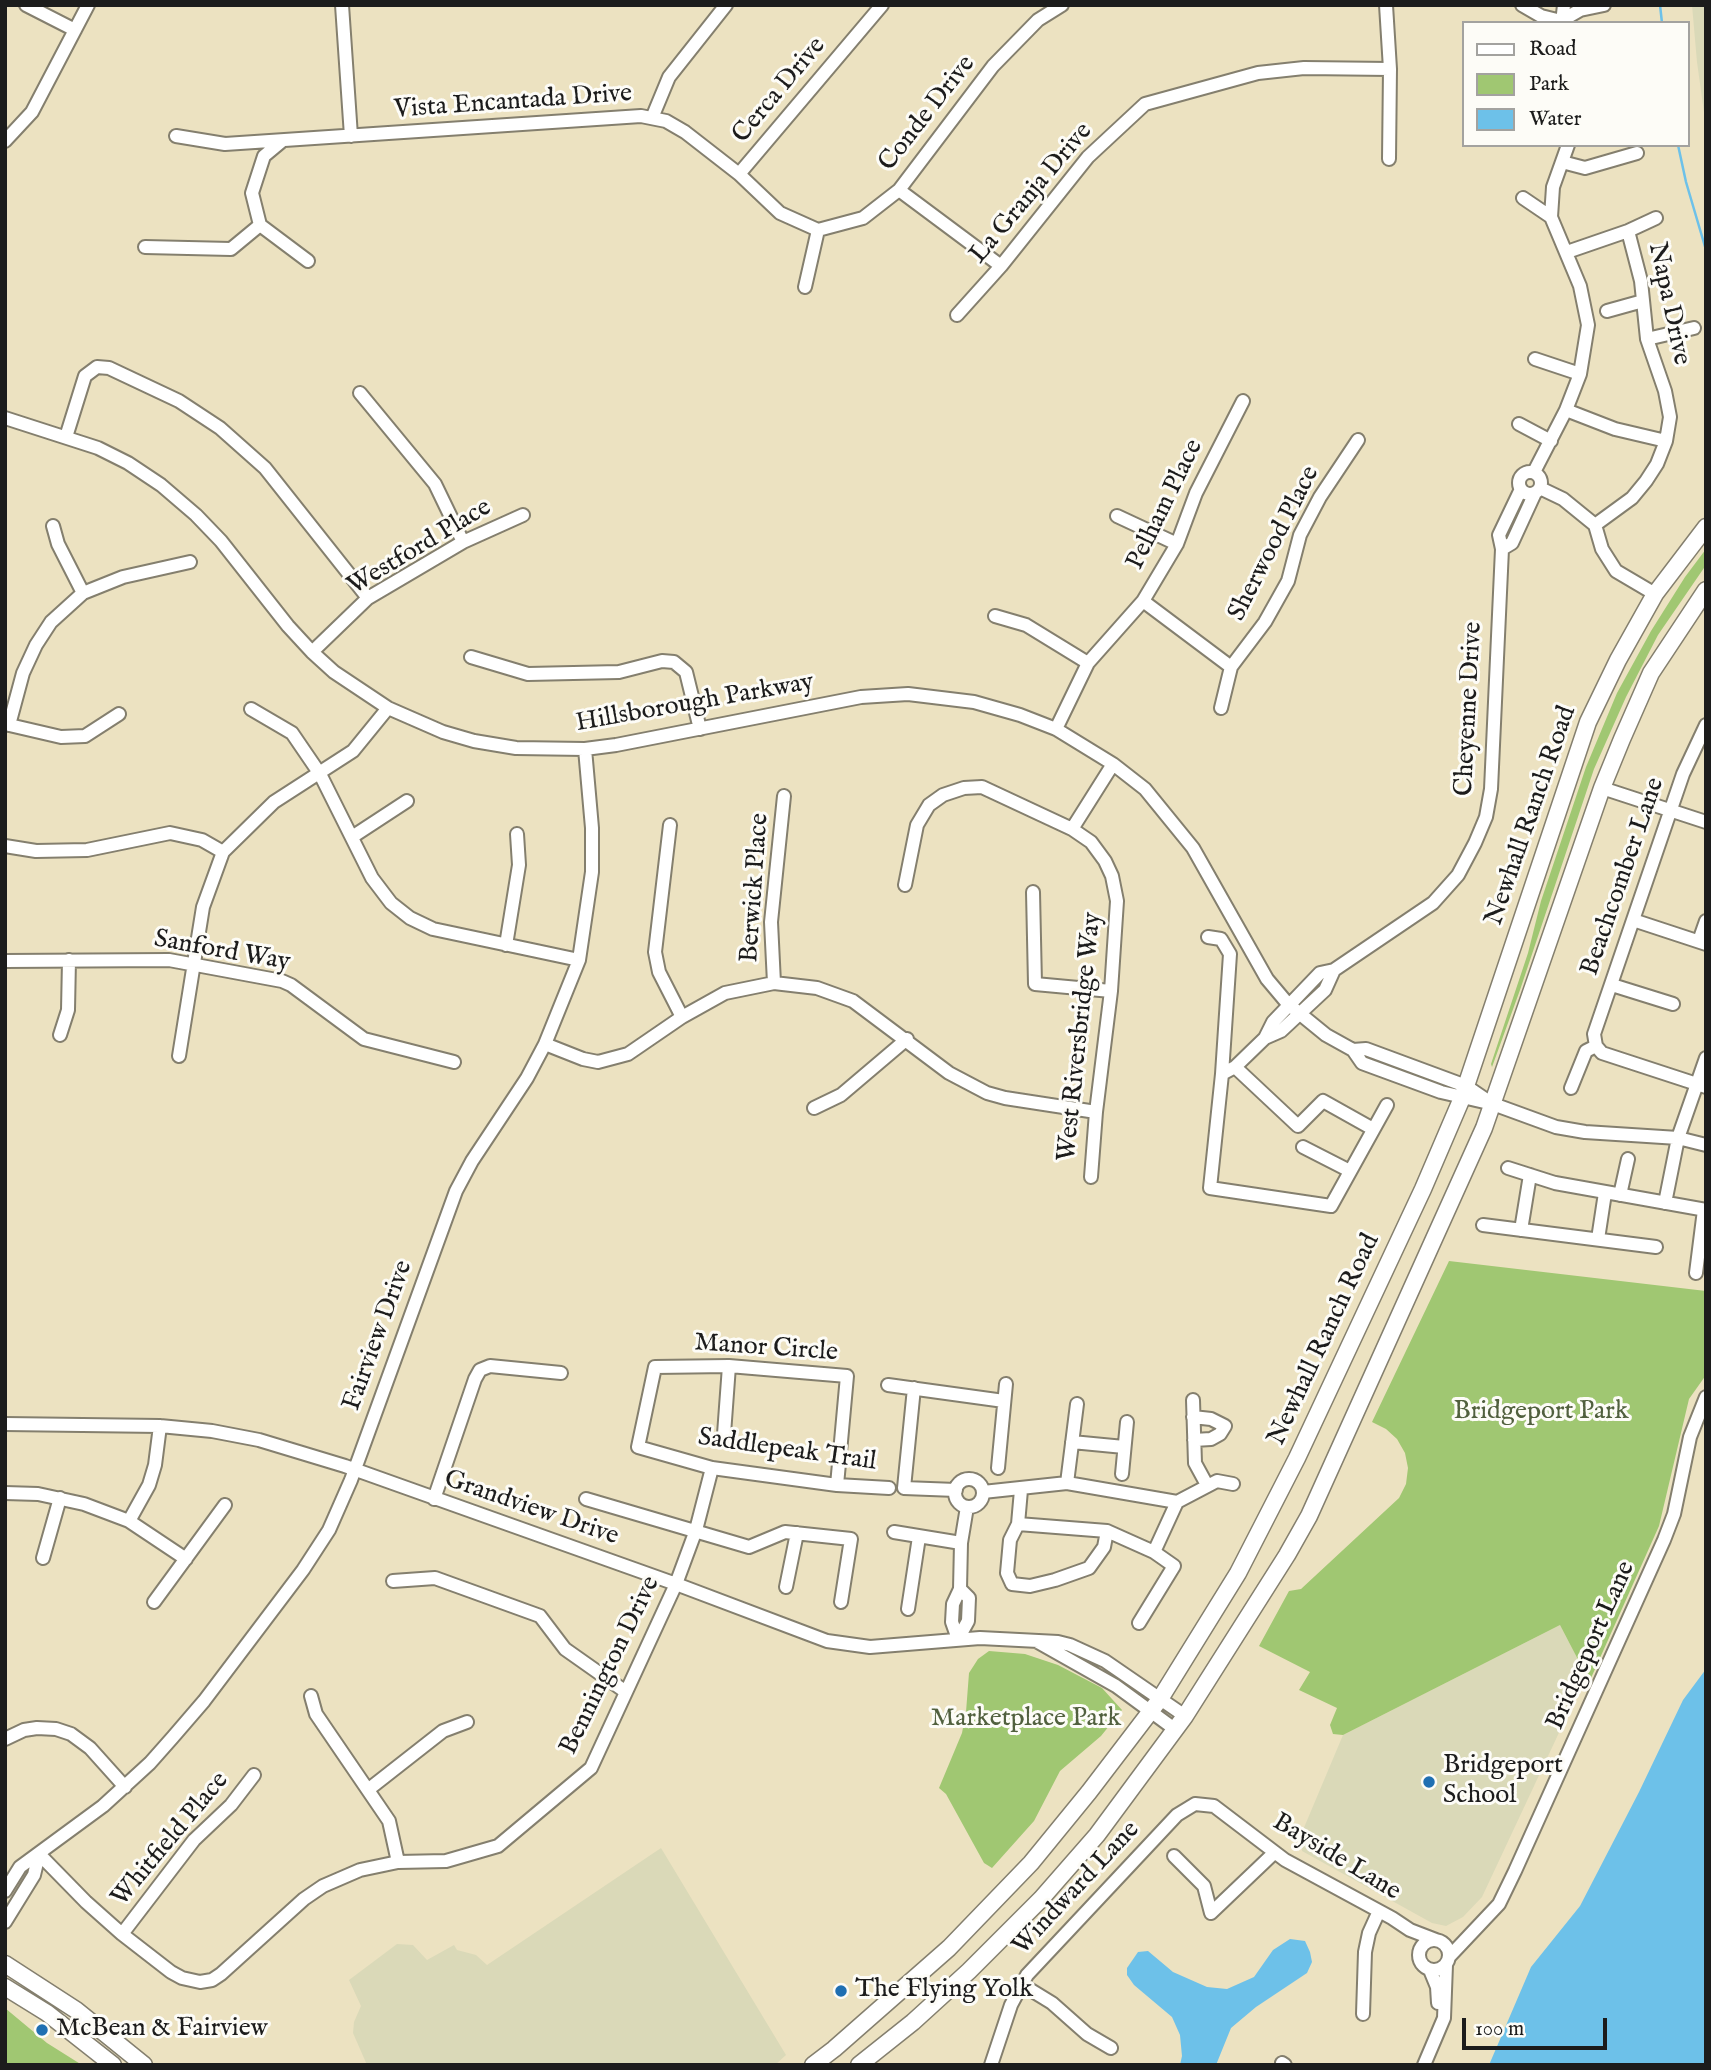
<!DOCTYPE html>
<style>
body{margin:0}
#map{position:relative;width:1711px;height:2070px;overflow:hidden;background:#ece2c1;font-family:"IM FELL English",serif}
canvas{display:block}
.frame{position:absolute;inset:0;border:7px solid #1c1c1c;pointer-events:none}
.legend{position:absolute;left:1462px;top:21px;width:228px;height:126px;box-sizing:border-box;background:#fdfcf7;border:2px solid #a3a29f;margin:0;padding:9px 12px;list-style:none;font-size:21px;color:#1c1c1c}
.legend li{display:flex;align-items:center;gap:14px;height:35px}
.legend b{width:35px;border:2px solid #a3a29f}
.scale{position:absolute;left:1462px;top:2018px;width:145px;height:32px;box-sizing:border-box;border:4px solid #1c1c1c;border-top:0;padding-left:9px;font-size:21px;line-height:24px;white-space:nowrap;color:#1c1c1c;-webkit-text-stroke:5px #fdfcf7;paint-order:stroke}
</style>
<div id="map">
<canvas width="1711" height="2070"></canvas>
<div class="frame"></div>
<ul class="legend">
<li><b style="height:9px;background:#fff"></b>Road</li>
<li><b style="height:19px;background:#a0c772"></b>Park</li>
<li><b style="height:19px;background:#6dc1e9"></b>Water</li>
</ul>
<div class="scale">100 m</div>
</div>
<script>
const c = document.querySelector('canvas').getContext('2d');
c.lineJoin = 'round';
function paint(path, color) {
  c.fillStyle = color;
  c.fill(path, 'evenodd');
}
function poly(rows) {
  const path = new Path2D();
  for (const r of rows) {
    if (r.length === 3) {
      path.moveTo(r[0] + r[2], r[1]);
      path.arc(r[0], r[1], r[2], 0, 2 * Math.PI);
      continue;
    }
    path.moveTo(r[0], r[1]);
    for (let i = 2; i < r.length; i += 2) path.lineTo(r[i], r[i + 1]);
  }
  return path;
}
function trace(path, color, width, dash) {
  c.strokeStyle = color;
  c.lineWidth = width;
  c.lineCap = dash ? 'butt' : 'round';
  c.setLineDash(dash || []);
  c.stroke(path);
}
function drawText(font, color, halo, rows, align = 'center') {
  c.font = font + ' "IM FELL English",serif';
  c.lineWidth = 6;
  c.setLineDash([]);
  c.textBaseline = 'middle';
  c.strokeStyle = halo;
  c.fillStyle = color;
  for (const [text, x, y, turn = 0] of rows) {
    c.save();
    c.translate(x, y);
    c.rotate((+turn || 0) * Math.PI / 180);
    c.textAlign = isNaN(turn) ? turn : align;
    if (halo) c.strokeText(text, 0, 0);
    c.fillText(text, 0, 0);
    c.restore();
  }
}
const built = poly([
 [1692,5,1706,5,1706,127,1697,62],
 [1560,1625,1586,1675,1482,1897,1463,1917,1446,1926,1432,1923,1302,1851,1303,1830,1343,1735],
 [661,1848,786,2055,775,2065,367,2065,353,2033,354,2022,361,2006,349,1980,397,1944,413,1945,427,1960,454,1945,457,1950,476,1955,487,1965]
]);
const green = poly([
 [1706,549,1706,565,1658,635,1626,697,1594,769,1520,990,1492,1067,1491,1064,1528,953,1541,901,1586,767,1617,693,1651,631,1685,577],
 [1449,1261,1706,1291,1706,1375,1689,1399,1659,1526,1591,1678,1586,1675,1560,1625,1343,1735,1333,1734,1330,1725,1337,1708,1299,1690,1310,1672,1259,1646,1289,1591,1301,1589,1399,1498,1406,1484,1408,1468,1405,1453,1397,1439,1386,1429,1372,1422],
 [989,1651,1025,1654,1058,1665,1102,1688,1122,1710,1101,1736,1060,1771,1034,1821,992,1868,984,1863,946,1794,939,1788,962,1733,966,1712,969,1673,978,1659],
 [5,2008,47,2043,82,2065,5,2065]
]);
const water = poly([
 [1706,1669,1706,2065,1489,2065,1531,1967,1580,1906,1639,1792,1683,1700],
 [1290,1939,1305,1941,1310,1952,1312,1962,1307,1973,1256,2007,1231,2028,1216,2065,1180,2065,1182,2056,1180,2035,1172,2017,1134,1985,1127,1975,1127,1968,1138,1952,1148,1951,1173,1972,1207,1987,1227,1989,1254,1977,1273,1950]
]);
const stream = poly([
 [1660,5,1662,23],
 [1678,145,1686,182,1706,250]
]);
const minor = poly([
 [26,5,75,30],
 [342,5,351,136],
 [1386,5,1390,69,1389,159],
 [1522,5,1541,16,1561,21,1580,10,1604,5],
 [1562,23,1564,5],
 [652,118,669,77,726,5],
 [176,136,225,144,641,116,666,121,685,132,739,174,780,213,818,230],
 [5,141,32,112,88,5],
 [282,141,264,156,252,193,260,225,308,261],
 [1562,162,1585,168,1637,153],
 [739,174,882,5],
 [899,190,1001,266],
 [1523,198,1551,217],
 [818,230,863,218,899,190,993,66,1038,20,1062,5],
 [145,247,231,249,260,225],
 [1567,252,1628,231,1656,218],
 [805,287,818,230],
 [1607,311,1643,301],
 [957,315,1001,266,1088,157,1145,104,1258,73,1304,68,1390,69],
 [1647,339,1694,328],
 [1535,359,1580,374],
 [360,393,435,484,463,542],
 [1566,410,1615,429,1666,441],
 [5,418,98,448,128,463,161,485,196,515,221,541,288,626,312,652,334,672,388,708,443,732,474,741,516,748,585,749,616,745,861,697,908,694,974,702,1020,715,1056,729,1113,764,1145,789,1193,848,1267,979,1288,1004,1326,1035,1353,1050,1362,1063,1441,1092,1493,1104,1556,1127,1585,1132,1678,1138,1706,1145],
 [1519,424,1551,441],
 [66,437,85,376,97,367,109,368,179,401,220,428,265,468,368,598],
 [1530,483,11],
 [1534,472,1566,410,1580,374,1588,325,1580,286,1551,217,1553,187,1568,145],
 [1540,488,1563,499,1595,525,1602,549,1616,571,1655,594],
 [1117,516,1177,544],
 [1595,525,1632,498,1646,481,1657,464,1666,441,1670,417,1665,391,1647,339,1641,281,1628,231],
 [53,526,58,544,83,593],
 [1502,549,1512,543,1535,493],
 [1143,601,1231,667],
 [995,616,1026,625,1088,663],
 [312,652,368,598,463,542,523,515],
 [471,657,528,674,619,672,662,661,674,662,686,672,700,729],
 [1221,708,1231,667,1265,622,1288,581,1300,535,1320,497,1358,440],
 [251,709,292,733,320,774,372,878,391,903,410,918,433,929,579,960],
 [5,724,61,737,85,736,119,714],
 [9,725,23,673,36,645,51,622,83,593,123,577,190,562],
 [1056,729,1088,663,1143,601,1177,544,1196,493,1243,401],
 [1602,788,1706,822],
 [670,825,655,952,659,972,682,1017],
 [1072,829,1113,764],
 [352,837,407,801],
 [5,846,36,851,87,850,170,833,202,840,223,852],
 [905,885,917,825,929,805,943,795,964,788,982,787,1072,829,1091,842,1105,861,1112,876,1117,901,1111,991,1096,1112,1091,1177],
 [1033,892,1035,984,1111,991],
 [1633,920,1706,944],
 [1208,937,1221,939,1230,954,1222,1074,1210,1188,1331,1206,1387,1105],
 [1699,941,1706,921],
 [506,945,519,865,517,834],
 [5,961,169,960,282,981,291,985,364,1039,454,1062],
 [774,983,771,922,784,796],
 [1612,985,1673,1004],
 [60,1035,68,1010,69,960],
 [1265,1038,1281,1031,1325,990,1334,970],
 [545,1044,583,1059,598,1062,628,1054,682,1017,725,993,774,983,817,988,853,1001,949,1073,987,1093,1005,1098,1096,1112],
 [1596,1046,1594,1034,1633,920,1683,774,1706,725],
 [1596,1046,1602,1053,1706,1087],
 [1353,1050,1366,1049,1466,1086,1488,1101],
 [179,1056,203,907,223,852,274,802,353,751,388,708],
 [1235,1067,1298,1126,1323,1101,1373,1129],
 [1222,1074,1235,1067,1265,1038,1273,1022,1320,973,1334,970,1433,903,1458,875,1475,843,1486,817,1491,789,1502,549,1499,535,1521,489],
 [1571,1088,1586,1051,1596,1046],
 [814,1108,841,1095,907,1039],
 [1303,1147,1350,1171],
 [1508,1168,1555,1183,1706,1210],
 [1620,1195,1628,1159],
 [1665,1203,1678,1138,1706,1058],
 [1483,1225,1656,1247],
 [1521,1230,1530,1175],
 [1598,1239,1605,1193],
 [1696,1273,1704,1210],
 [888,1385,1004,1401],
 [914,1388,904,1488,956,1490],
 [1193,1400,1195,1463,1207,1485],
 [1193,1417,1211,1419,1225,1426,1220,1434,1211,1439,1194,1440],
 [5,1424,160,1426,212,1431,259,1440,345,1466,676,1584,827,1641,870,1647,980,1638,1058,1642,1070,1645,1105,1661,1185,1716],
 [724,1434,729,1366],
 [1072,1442,1124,1447],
 [998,1468,1006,1384],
 [1122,1474,1127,1422],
 [969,1493,14],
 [1067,1483,1077,1404],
 [837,1485,847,1376,729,1366,655,1367,638,1447,712,1468,837,1485,889,1488],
 [1021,1490,1018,1524,1010,1540,1007,1573,1012,1584,1030,1586,1055,1580,1089,1568,1104,1547,1107,1531],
 [983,1492,1067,1483,1177,1502,1217,1481,1233,1484],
 [5,1493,38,1494,84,1504,129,1521,186,1559],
 [434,1499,475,1379,480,1370,490,1366,561,1373],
 [586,1499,749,1547,785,1532,851,1539,841,1602],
 [129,1521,149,1485,155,1465,160,1426],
 [1018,1524,1107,1531,1154,1552,1174,1566,1139,1623],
 [894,1532,961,1543],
 [1154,1552,1177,1502],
 [43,1558,60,1498],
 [393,1581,435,1578,540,1616,565,1649,626,1692],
 [786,1587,797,1533],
 [154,1602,225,1505],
 [908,1609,919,1537],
 [958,1639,952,1622,953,1604,960,1589,961,1543,967,1507],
 [958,1639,968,1621,969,1598,960,1589],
 [1038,1642,1116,1686,1176,1730],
 [311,1696,316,1714,389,1821,398,1862],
 [5,1739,24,1730,37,1728,56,1729,71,1734,90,1748,125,1787],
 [369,1789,443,1731,467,1722],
 [39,1854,86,1902,122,1934,171,1972,182,1978,200,1982,212,1980,221,1974,304,1899,323,1886,360,1870,398,1862,446,1861,498,1846,591,1768,676,1584,696,1530,712,1468],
 [1174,1856,1204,1886,1211,1913,1274,1853],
 [5,1891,20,1867,103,1806,150,1763,173,1737,204,1701,303,1570,329,1530,351,1480,456,1191,472,1161,527,1078,545,1044,579,960,592,872,592,828,585,749],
 [5,1922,34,1875,39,1854],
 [122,1934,194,1840,231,1805,254,1775],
 [1434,1955,15],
 [1449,1957,1499,1904,1515,1871,1664,1540,1674,1514,1690,1437,1706,1397],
 [1430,1970,1437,1987,1438,2003],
 [1021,1984,1052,2003,1087,2034,1111,2048],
 [1363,2014,1365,1952,1369,1933,1379,1911],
 [1282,2063,1285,2065],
 [991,2065,1011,2005,1027,1975,1177,1815,1195,1804,1214,1806,1285,1860,1392,1918,1410,1930,1436,1940],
 [1424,2065,1444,2018,1446,1965]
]);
const major = poly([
 [5,1964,76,2010,144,2065],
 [5,1987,47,2013,113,2065],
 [813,2065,834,2049,949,1948,1031,1863,1089,1792,1160,1699,1238,1573,1297,1458,1423,1189,1462,1098,1588,722,1618,660,1655,594,1706,527],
 [859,2065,913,2022,969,1971,1041,1899,1097,1835,1185,1716,1287,1555,1309,1516,1484,1128,1602,788,1622,739,1651,673,1706,590]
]);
const markers = [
 [1429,1782,7,"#1f6fb2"],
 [841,1991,7,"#1f6fb2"],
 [42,2030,7,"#1f6fb2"]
];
const streetNames = [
 ["Cerca Drive",780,91,-50],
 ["Vista Encantada Drive",513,103,-4],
 ["Conde Drive",928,114,-52],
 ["La Granja Drive",1032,194,-50],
 ["Napa Drive",1668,304,78],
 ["Pelham Place",1166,505,-64],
 ["Sherwood Place",1275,544,-63],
 ["Westford Place",420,548,-31],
 ["Hillsborough Parkway",695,704,-10],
 ["Cheyenne Drive",1470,709,-87],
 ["Newhall Ranch Road",1532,816,-71],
 ["Beachcomber Lane",1624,877,-71],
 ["Berwick Place",756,888,-86],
 ["Sanford Way",222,952,10],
 ["West Riversbridge Way",1081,1037,-84],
 ["Fairview Drive",379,1336,-70],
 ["Newhall Ranch Road",1325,1340,-65],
 ["Manor Circle",766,1349,4],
 ["Saddlepeak Trail",787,1451,8],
 ["Grandview Drive",531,1509,19],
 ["Bridgeport Lane",1592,1646,-66],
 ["Bennington Drive",611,1666,-64],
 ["Whitfield Place",171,1840,-50],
 ["Bayside Lane",1336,1858,31],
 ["Windward Lane",1077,1889,-47]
];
const parkNames = [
 ["Bridgeport Park",1541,1413],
 ["Marketplace Park",1026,1720]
];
const poiNames = [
 ["Bridgeport",1443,1767],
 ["School",1443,1797],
 ["The Flying Yolk",855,1991],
 ["McBean & Fairview",56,2030]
];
paint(built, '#dad9b8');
paint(green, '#a0c772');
paint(water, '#6dc1e9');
trace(stream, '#6dc1e9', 2.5);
trace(minor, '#847f6e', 16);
trace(major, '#847f6e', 19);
trace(minor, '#fff', 12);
trace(major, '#fff', 16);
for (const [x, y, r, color] of markers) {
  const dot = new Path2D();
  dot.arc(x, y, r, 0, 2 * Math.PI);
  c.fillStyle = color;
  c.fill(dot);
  trace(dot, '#fdfcf7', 2.5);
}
drawText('26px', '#1c1c1c', '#fdfcf7', streetNames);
drawText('26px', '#51603e', '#fdfcf7', parkNames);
drawText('26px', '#1c1c1c', '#fdfcf7', poiNames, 'left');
</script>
